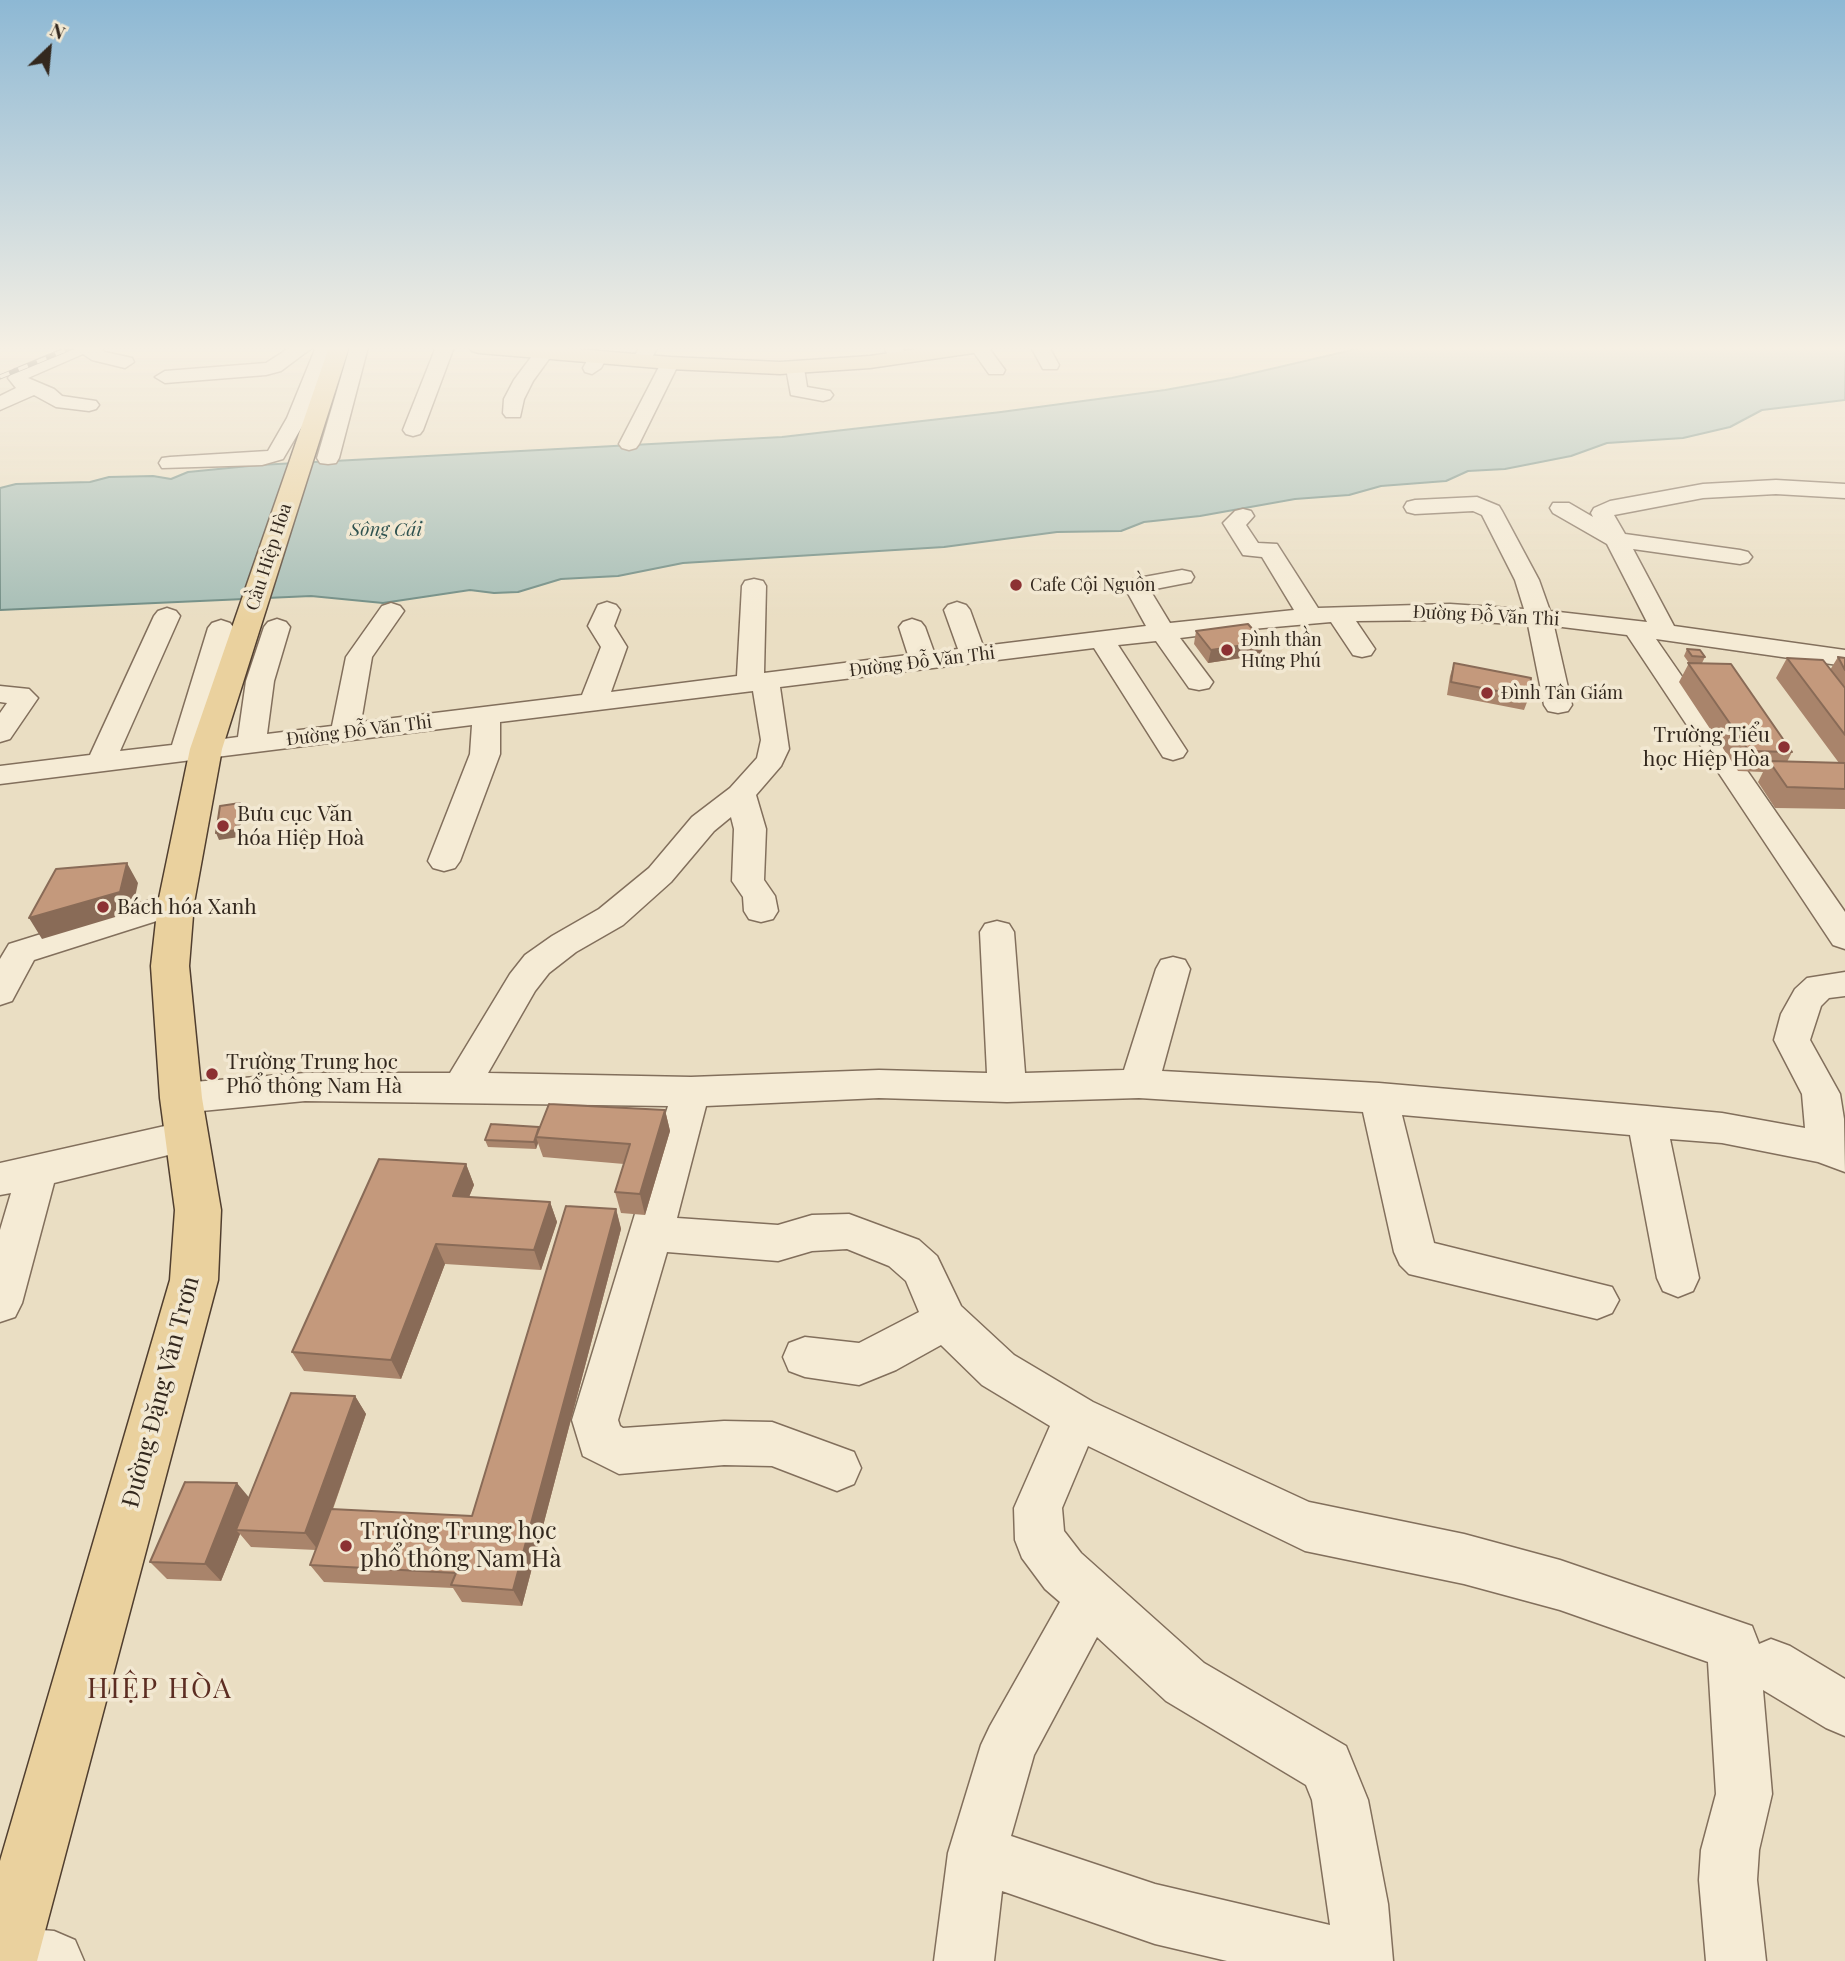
<!DOCTYPE html>
<meta charset="utf-8">
<style>
body{margin:0}
#map{position:relative;width:1845px;height:1961px;overflow:hidden;background:#eadec3;font-family:"Playfair Display",serif}
canvas{display:block}
.north{position:absolute;left:14px;top:14px;width:70px;height:70px;-webkit-text-stroke:5px #f2e8d2;paint-order:stroke;rotate:26deg;font-size:19px;font-weight:700;line-height:28px;text-align:center;color:#33281e}
.north::after{content:'';display:block;margin:auto;width:24px;height:32px;background:#33281e;clip-path:polygon(50% 0,100% 100%,50% 72%,0 100%)}
</style>
<div id="map">
<canvas width="1845" height="1961"></canvas>
<div class="north">N</div>
</div>
<script>
const c = document.querySelector('canvas').getContext('2d');
c.lineJoin = 'round';
function paint(path, color) {
  c.fillStyle = color;
  c.fill(path, 'evenodd');
}
function poly(rows) {
  const path = new Path2D();
  for (const r of rows) {
    path.moveTo(r[0], r[1]);
    for (let i = 2; i < r.length; i += 2) path.lineTo(r[i], r[i + 1]);
  }
  return path;
}
function trace(path, color, width, dash) {
  c.strokeStyle = color;
  c.lineWidth = width;
  c.lineCap = dash ? 'butt' : 'round';
  c.setLineDash(dash || []);
  c.stroke(path);
}
function drawText(font, color, halo, rows, align = 'center') {
  c.font = font + ' "Playfair Display",serif';
  c.lineWidth = 7;
  c.setLineDash([]);
  c.textBaseline = 'middle';
  c.strokeStyle = halo;
  c.fillStyle = color;
  for (const [text, x, y, turn = 0] of rows) {
    c.save();
    c.translate(x, y);
    c.rotate((+turn || 0) * Math.PI / 180);
    c.textAlign = isNaN(turn) ? turn : align;
    if (halo) c.strokeText(text, 0, 0);
    c.fillText(text, 0, 0);
    c.restore();
  }
}
const water = poly([
 [1365,347,1845,347,1845,400,1762,410,1730,427,1683,438,1607,443,1571,456,1505,469,1468,471,1446,481,1381,486,1349,495,1295,499,1200,516,1144,522,1121,531,1057,532,944,547,683,563,618,576,561,579,518,592,494,593,470,590,383,603,311,596,0,610,0,488,16,484,90,482,109,477,153,476,171,479,188,472,259,465,782,437,1001,412,1165,390,1232,378,1365,347]
]);
const minor = poly([
 [68,347,99,347,105,352,132,358,134,362,125,368,92,360,83,354,28,378,54,389,62,396,96,401,99,405,96,409,89,411,56,407,34,395,0,410,0,396,16,388,8,378,14,370,68,347],
 [291,347,313,347,281,371,266,375,165,383,155,377,165,371,266,363,291,347],
 [316,347,334,347,307,418,283,459,262,465,162,468,159,463,162,458,170,457,268,451,287,418,316,347],
 [350,347,368,347,339,458,336,463,328,464,320,463,317,458,350,347],
 [436,347,454,347,423,430,420,434,413,436,406,434,403,430,436,347],
 [640,347,658,347,648,364,641,366,632,360,640,347],
 [884,347,902,347,907,358,905,362,891,362,884,347],
 [970,347,988,347,1005,370,1003,374,989,374,970,347],
 [1031,347,1049,347,1059,365,1057,369,1043,369,1031,347],
 [538,348,548,347,554,352,533,381,524,399,520,417,506,417,503,413,504,399,514,380,538,348],
 [598,351,607,357,601,368,592,374,585,372,583,368,589,357,598,351],
 [670,357,679,363,639,444,636,448,629,450,622,448,619,444,661,363,670,357],
 [795,362,804,368,807,387,830,391,833,395,830,399,823,401,791,395,786,368,795,362],
 [1776,480,1845,484,1845,498,1776,494,1703,498,1614,515,1625,534,1740,550,1748,552,1752,557,1748,562,1740,564,1633,549,1674,626,1845,650,1845,666,1656,639,1845,912,1845,949,1833,945,1627,635,1554,626,1572,705,1568,711,1558,713,1548,711,1544,705,1528,625,1450,620,1356,621,1375,649,1371,655,1362,657,1353,655,1331,622,1252,629,1180,638,1213,682,1209,688,1199,690,1189,688,1156,641,1118,645,1187,751,1183,757,1173,760,1163,757,1094,648,780,687,789,749,781,766,756,795,766,829,764,880,775,896,778,911,773,919,761,922,749,919,744,911,743,897,732,881,734,829,731,817,714,831,671,882,623,925,576,952,549,973,535,991,488,1073,691,1077,879,1070,987,1073,980,932,985,924,997,921,1009,924,1014,932,1025,1073,1124,1070,1156,969,1161,960,1173,957,1185,960,1190,969,1162,1071,1379,1083,1647,1106,1722,1113,1805,1128,1802,1094,1774,1040,1781,1014,1795,989,1807,978,1845,972,1845,996,1829,998,1821,1006,1810,1040,1840,1094,1844,1119,1845,1172,1818,1162,1722,1143,1670,1139,1699,1278,1693,1291,1678,1297,1663,1291,1657,1278,1630,1135,1402,1115,1434,1243,1612,1287,1619,1300,1612,1313,1597,1319,1409,1274,1400,1265,1394,1252,1363,1112,1139,1098,1007,1102,879,1098,706,1106,677,1218,778,1225,812,1215,849,1214,919,1240,937,1256,961,1306,1014,1355,1093,1402,1309,1502,1464,1534,1560,1560,1752,1626,1759,1644,1771,1639,1790,1646,1845,1679,1845,1736,1826,1728,1763,1690,1772,1794,1759,1850,1757,1880,1766,1961,1706,1961,1699,1880,1701,1850,1716,1794,1708,1662,1560,1610,1464,1584,1305,1551,1088,1446,1062,1508,1064,1531,1081,1553,1204,1663,1346,1746,1368,1800,1388,1904,1393,1961,1227,1961,1155,1944,1002,1891,994,1961,934,1961,948,1853,981,1745,990,1726,1060,1602,1045,1589,1022,1558,1015,1540,1014,1508,1050,1426,982,1385,941,1345,896,1370,859,1385,805,1377,789,1371,783,1357,789,1343,805,1337,859,1343,919,1312,906,1281,889,1266,847,1249,812,1251,778,1261,667,1252,618,1420,620,1426,623,1428,724,1421,772,1422,854,1452,861,1468,854,1484,837,1491,772,1466,724,1465,619,1474,583,1456,572,1420,668,1106,305,1101,181,1113,168,1108,162,1098,168,1088,181,1083,305,1073,450,1073,510,974,525,955,552,936,599,909,649,868,692,817,730,788,757,758,761,740,753,691,500,722,500,754,460,861,455,868,444,871,433,868,428,861,470,754,472,725,0,784,0,766,90,755,154,616,158,611,167,608,176,611,180,616,120,751,172,745,208,628,212,623,221,620,230,623,234,628,201,742,238,737,246,681,264,627,268,622,277,619,286,622,290,627,274,681,267,734,332,726,346,657,382,606,391,603,400,606,404,611,372,657,361,722,582,695,601,647,588,626,598,605,607,602,616,605,620,610,614,626,627,647,611,692,737,676,742,586,745,581,754,579,763,581,766,586,764,673,908,655,899,627,903,622,912,619,921,622,925,627,934,652,958,649,944,610,948,605,957,602,966,605,970,610,983,646,1146,626,1125,588,1133,579,1182,570,1191,572,1194,577,1191,582,1150,590,1170,623,1294,610,1262,557,1243,555,1223,523,1235,511,1243,509,1251,511,1254,516,1246,525,1258,543,1277,544,1318,608,1450,604,1524,609,1515,580,1482,515,1473,511,1415,514,1407,512,1404,507,1407,502,1415,500,1477,497,1499,506,1502,511,1539,580,1550,611,1647,622,1607,544,1553,513,1550,508,1553,503,1569,503,1593,517,1591,513,1594,508,1610,501,1703,484,1776,480],
 [1097,1637,1166,1701,1306,1785,1312,1800,1330,1925,1155,1884,1011,1836,1034,1755,1097,1637],
 [0,686,29,689,38,698,10,739,0,742,0,713,7,703,0,702,0,686],
 [176,892,188,895,192,903,188,911,34,960,12,1001,0,1005,0,959,9,944,176,892],
 [187,1121,201,1125,207,1136,201,1147,54,1183,22,1303,15,1317,0,1322,0,1230,11,1193,0,1195,0,1163,187,1121],
 [6,1927,54,1931,75,1940,84,1961,0,1961,0,1929,6,1927]
]);
const major = poly([
 [329,347,349,347,222,749,194,903,189,966,202,1098,221,1210,218,1280,37,1961,0,1961,0,1861,170,1280,175,1210,160,1098,151,966,158,903,190,749,329,347],
 [469,347,553,347,670,357,780,362,870,356,930,347,983,347,980,351,973,353,870,368,780,374,670,369,479,353,472,351,469,347]
]);
const rail = poly([
 [0,377,73,347]
]);
const wall = poly([
 [1196,631,1264,642,1261,655,1208,663,1194,644],
 [1687,649,1705,657,1702,663,1792,752,1787,762,1839,763,1776,678,1787,658,1830,670,1838,657,1845,658,1845,809,1775,808,1758,782,1763,772,1738,771,1679,682,1689,663,1684,656],
 [1454,663,1529,697,1524,710,1447,695,1450,676],
 [665,1110,670,1131,645,1215,621,1213,615,1192,624,1164,543,1157,538,1143,536,1149,488,1147,485,1140,539,1129],
 [466,1164,474,1185,469,1197,550,1202,557,1222,541,1270,445,1264,401,1379,304,1371,292,1352],
 [616,1209,621,1229,522,1606,462,1602,453,1588,324,1582,310,1565,316,1550,251,1547,240,1534,221,1581,167,1579,150,1562,249,1498,355,1396,366,1414,333,1509,472,1516]
]);
const shadedWall = poly([
 [1264,642,1261,655,1208,663,1211,650],
 [240,803,243,810,239,837,219,840,216,833],
 [127,863,138,883,132,912,42,939,29,918],
 [665,1110,670,1131,645,1215,640,1194],
 [539,1127,541,1134,536,1137,538,1143,536,1149,534,1142],
 [466,1164,474,1185,461,1216,453,1196],
 [550,1202,557,1222,541,1270,534,1250],
 [616,1209,621,1229,522,1606,513,1590],
 [436,1244,445,1264,401,1379,391,1360],
 [355,1396,366,1414,318,1550,305,1533],
 [237,1483,252,1501,236,1530,240,1534,221,1581,205,1564]
]);
const building = poly([
 [1248,624,1264,642,1211,650,1196,631,1248,624],
 [1687,649,1700,650,1705,657,1692,656,1687,649],
 [1838,657,1845,658,1845,670,1838,657],
 [1787,658,1823,660,1845,688,1845,735,1787,658],
 [1454,663,1531,678,1529,697,1451,682,1454,663],
 [1688,663,1731,664,1792,752,1749,751,1688,663],
 [1769,761,1845,763,1845,789,1787,787,1769,761],
 [240,803,236,830,216,833,220,806,240,803],
 [127,863,120,892,29,918,56,869,127,863],
 [549,1104,665,1110,640,1194,615,1192,630,1144,536,1137,549,1104],
 [491,1124,539,1127,534,1142,485,1140,491,1124],
 [379,1159,466,1164,453,1196,550,1202,534,1250,436,1244,391,1360,292,1352,379,1159],
 [566,1206,616,1209,513,1590,451,1585,456,1573,310,1565,331,1509,472,1516,566,1206],
 [291,1393,355,1396,305,1533,236,1530,291,1393],
 [185,1482,237,1483,205,1564,150,1562,185,1482]
]);
const markers = [
 [1016,585,7,"#8c3133"],
 [1227,650,7,"#8c3133"],
 [1487,693,7,"#8c3133"],
 [1784,747,7,"#8c3133"],
 [223,826,7,"#8c3133"],
 [103,907,7,"#8c3133"],
 [212,1074,7,"#8c3133"],
 [346,1546,7,"#8c3133"]
];
const farStreetnames = [
 ["Cầu Hiệp Hòa",269,557,-72],
 ["Đường Đỗ Văn Thi",1486,616,3],
 ["Đường Đỗ Văn Thi",922,662,-7],
 ["Đường Đỗ Văn Thi",359,731,-7]
];
const farPoinames = [
 ["Cafe Cội Nguồn",1030,585],
 ["Đình thần",1241,640],
 ["Hưng Phú",1241,661],
 ["Đình Tân Giám",1501,693]
];
const farWaternames = [
 ["Sông Cái",386,530]
];
const poiNames = [
 ["Trường Tiểu",1770,735,"right"],
 ["học Hiệp Hòa",1770,759,"right"],
 ["Bưu cục Văn",237,814],
 ["hóa Hiệp Hoà",237,838],
 ["Bách hóa Xanh",117,907],
 ["Trường Trung học",226,1062],
 ["Phổ thông Nam Hà",226,1086]
];
const nearStreetnames = [
 ["Đường Đặng Văn Trơn",161,1392,-75]
];
const nearPoinames = [
 ["Trường Trung học",360,1532],
 ["phổ thông Nam Hà",360,1560]
];
const nearQuarternames = [
 ["HIỆP HÒA",160,1689]
];
paint(water, '#a5bdb5');
trace(water, '#6d8a82', 2);
trace(minor, '#826f5c', 3);
trace(major, '#503e2f', 3);
paint(minor, '#f5ebd5');
paint(major, '#ead19e');
trace(rail, '#33281e', 5);
trace(rail, '#f2e8d2', 3.5, [10]);
paint(wall, '#a9846b');
paint(shadedWall, '#896b57');
paint(building, '#c4997c');
trace(building, '#896b57', 2);
const sky = c.createLinearGradient(0, 0, 0, 622);
sky.addColorStop(0, '#8db8d4');
sky.addColorStop(0.56, '#f6f0e4');
sky.addColorStop(1, '#f6f0e400');
c.fillStyle = sky;
c.fillRect(0, 0, 1845, 622);
for (const [x, y, r, color] of markers) {
  const dot = new Path2D();
  dot.arc(x, y, r, 0, 2 * Math.PI);
  c.fillStyle = color;
  c.fill(dot);
  trace(dot, '#f2e8d2', 2.5);
}
drawText('18px', '#33281e', '#f2e8d2', farStreetnames);
drawText('18px', '#33281e', '#f2e8d2', farPoinames, 'left');
drawText('italic 19px', '#2f524f', '#f2e8d2', farWaternames);
drawText('21px', '#33281e', '#f2e8d2', poiNames, 'left');
drawText('24px', '#33281e', '#f2e8d2', nearStreetnames);
drawText('24px', '#33281e', '#f2e8d2', nearPoinames, 'left');
c.letterSpacing = '2px';
drawText('28px', '#5c2d22', '#f2e8d2', nearQuarternames);
c.letterSpacing = '0px';
</script>
